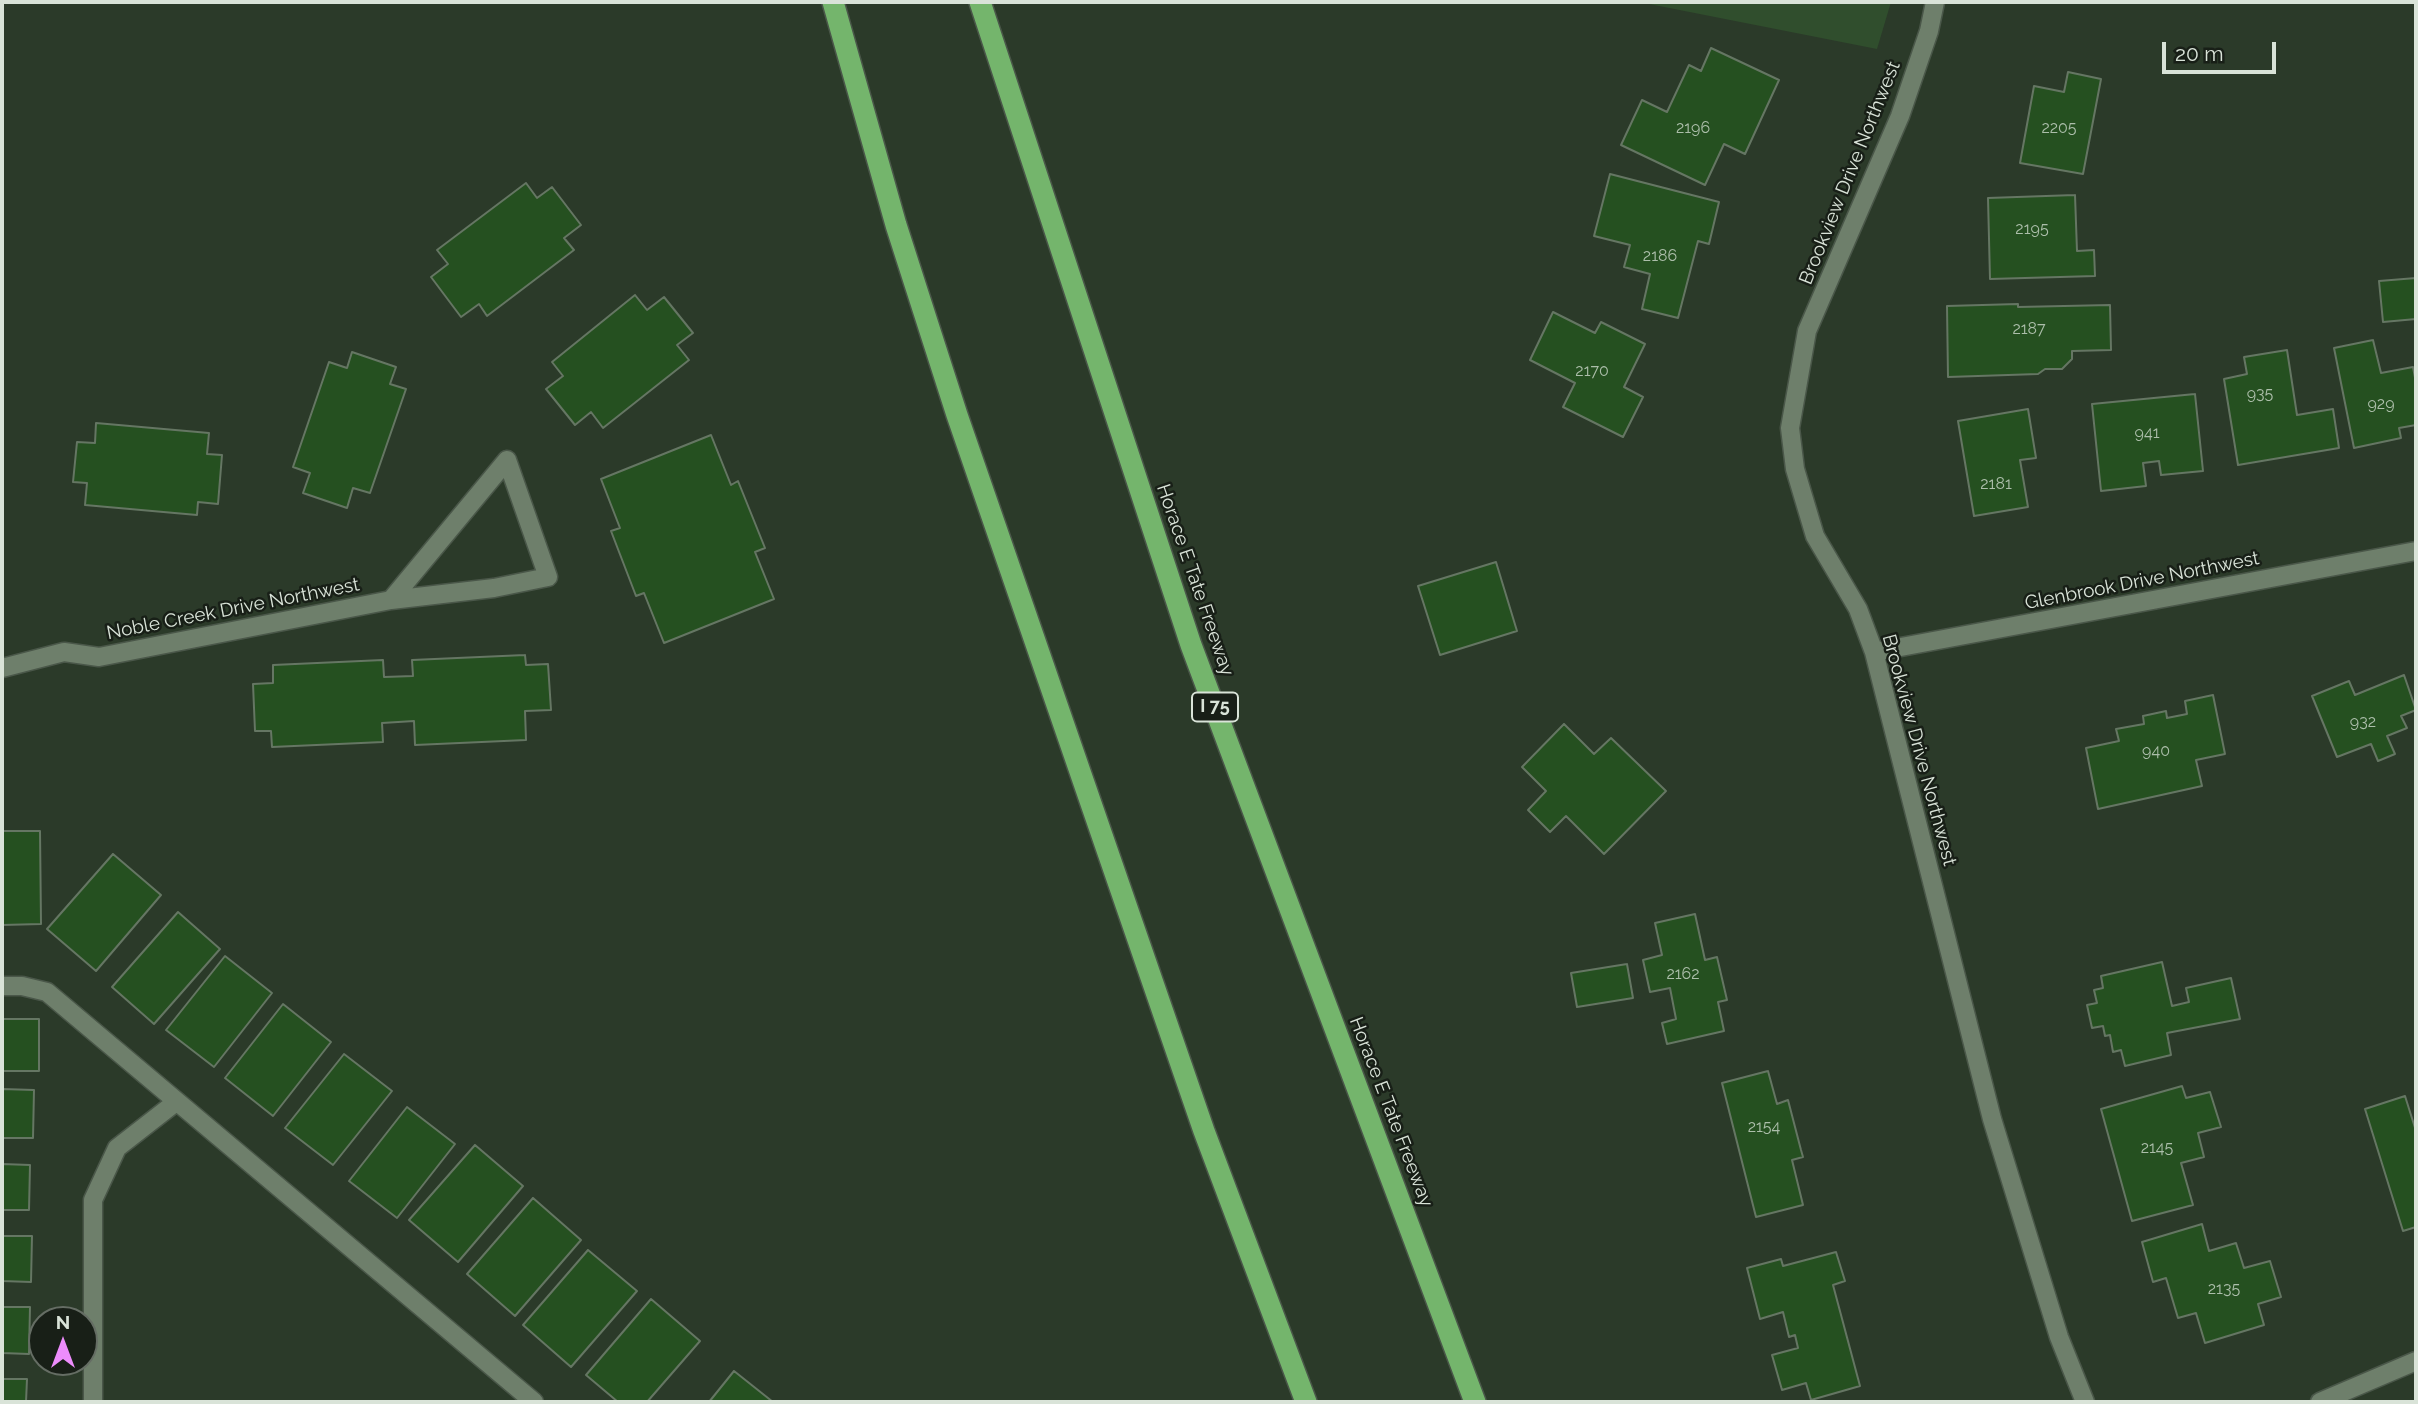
<!DOCTYPE html>
<style>
body{margin:0}
#map{position:relative;width:2418px;height:1404px;overflow:hidden;background:#2b3a29;font-family:Raleway,sans-serif}
canvas{display:block}
.frame{position:absolute;inset:0;border:4px solid #d9e3d8;pointer-events:none}
.north{position:absolute;left:28px;top:1306px;width:70px;height:70px;box-sizing:border-box;background:#181f17;border:2px solid #656d64;border-radius:50%;rotate:0deg;font-size:19px;font-weight:700;line-height:28px;text-align:center;color:#d9e3d8}
.north::after{content:'';display:block;margin:auto;width:24px;height:32px;background:#ec8cfb;clip-path:polygon(50% 0,100% 100%,50% 72%,0 100%)}
.scale{position:absolute;left:2162px;top:42px;width:114px;height:32px;box-sizing:border-box;border:4px solid #d9e3d8;border-top:0;padding-left:9px;font-size:21px;line-height:24px;white-space:nowrap;color:#d9e3d8;-webkit-text-stroke:5px #181f17;paint-order:stroke}
</style>
<div id="map">
<canvas width="2418" height="1404"></canvas>
<div class="frame"></div>
<div class="north">N</div>
<div class="scale">20 m</div>
</div>
<script>
const c = document.querySelector('canvas').getContext('2d');
c.lineJoin = 'round';
function paint(path, color) {
  c.fillStyle = color;
  c.fill(path, 'evenodd');
}
function poly(rows) {
  const path = new Path2D();
  for (const r of rows) {
    path.moveTo(r[0], r[1]);
    for (let i = 2; i < r.length; i += 2) path.lineTo(r[i], r[i + 1]);
  }
  return path;
}
function trace(path, color, width, dash) {
  c.strokeStyle = color;
  c.lineWidth = width;
  c.lineCap = dash ? 'butt' : 'round';
  c.setLineDash(dash || []);
  c.stroke(path);
}
function drawText(font, color, halo, rows, align = 'center') {
  c.font = font + ' Raleway,sans-serif';
  c.lineWidth = 5;
  c.setLineDash([]);
  c.textBaseline = 'middle';
  c.strokeStyle = halo;
  c.fillStyle = color;
  for (const [text, x, y, turn = 0] of rows) {
    c.save();
    c.translate(x, y);
    c.rotate((+turn || 0) * Math.PI / 180);
    c.textAlign = isNaN(turn) ? turn : align;
    if (halo) c.strokeText(text, 0, 0);
    c.fillText(text, 0, 0);
    c.restore();
  }
}
const green = poly([
 [1639,2,1891,2,1877,49]
]);
const building = poly([
 [1711,48,1779,80,1745,154,1724,144,1705,185,1621,145,1642,100,1667,112,1689,65,1701,71,1711,48],
 [2068,72,2101,79,2083,174,2020,163,2034,86,2064,92,2068,72],
 [1610,174,1719,202,1709,244,1698,241,1678,318,1642,309,1650,274,1624,267,1630,245,1594,236,1610,174],
 [526,183,537,198,552,187,581,225,564,238,574,250,487,316,479,304,461,317,431,277,448,264,437,250,526,183],
 [2075,195,2077,251,2094,250,2095,276,1990,279,1988,198,2075,195],
 [2416,278,2416,319,2383,322,2379,281,2416,278],
 [635,295,647,310,664,297,693,333,677,345,689,360,603,428,591,412,575,425,546,389,563,376,552,362,635,295],
 [2018,304,2018,307,2110,305,2111,350,2072,351,2072,359,2062,369,2045,369,2038,374,1948,377,1947,306,2018,304],
 [1553,312,1595,333,1601,322,1645,344,1624,387,1643,397,1623,437,1563,407,1575,383,1530,360,1553,312],
 [2373,340,2381,373,2413,367,2416,383,2416,425,2399,428,2401,438,2354,448,2334,348,2373,340],
 [2287,350,2297,415,2333,409,2339,448,2238,465,2224,379,2247,374,2244,357,2287,350],
 [352,352,396,367,390,384,406,389,370,493,353,488,347,508,303,493,310,473,293,467,329,362,347,368,352,352],
 [2195,394,2203,471,2161,475,2159,461,2143,463,2146,486,2101,491,2092,404,2195,394],
 [2028,409,2036,458,2020,460,2028,507,1974,516,1958,421,2028,409],
 [96,423,209,433,207,454,222,455,218,504,198,502,197,515,85,505,87,483,73,482,77,442,95,443,96,423],
 [711,435,731,485,738,481,765,548,755,552,774,599,664,643,644,593,636,596,611,531,620,528,601,479,711,435],
 [1496,562,1517,631,1440,655,1418,586,1496,562],
 [525,655,526,665,548,664,551,710,525,711,526,740,415,745,414,721,382,723,383,742,272,747,271,731,255,731,253,684,273,683,273,665,383,660,384,677,413,676,412,660,525,655],
 [2404,675,2416,710,2401,716,2407,728,2387,736,2395,754,2378,761,2371,744,2337,757,2312,696,2349,681,2355,695,2404,675],
 [2213,695,2225,754,2196,760,2202,786,2098,809,2086,748,2119,741,2116,729,2144,724,2143,716,2166,711,2167,718,2187,714,2185,701,2213,695],
 [1564,724,1594,754,1611,738,1666,791,1604,854,1566,816,1550,832,1528,810,1546,791,1522,767,1564,724],
 [2,831,40,831,41,924,2,925,2,831],
 [113,854,161,895,96,971,47,929,113,854],
 [178,912,220,949,154,1024,112,987,178,912],
 [1695,914,1705,960,1717,957,1727,1000,1718,1002,1724,1031,1667,1044,1662,1023,1676,1019,1670,988,1650,992,1643,960,1662,955,1655,923,1695,914],
 [225,956,272,993,214,1067,166,1030,225,956],
 [2162,962,2172,1006,2189,1002,2186,988,2231,978,2240,1019,2167,1033,2171,1055,2125,1066,2121,1050,2113,1052,2110,1035,2105,1036,2103,1026,2092,1028,2087,1005,2097,1003,2094,990,2103,988,2101,976,2162,962],
 [1627,964,1633,998,1577,1007,1571,973,1627,964],
 [283,1004,331,1042,273,1116,225,1078,283,1004],
 [2,1019,39,1019,39,1071,2,1071,2,1019],
 [344,1054,392,1091,333,1165,285,1128,344,1054],
 [1768,1071,1777,1104,1788,1100,1801,1150,1803,1157,1792,1160,1803,1205,1756,1217,1722,1083,1768,1071],
 [2182,1086,2186,1098,2210,1092,2221,1127,2198,1133,2204,1157,2181,1163,2193,1205,2132,1221,2101,1109,2182,1086],
 [2,1089,34,1090,33,1138,2,1138,2,1089],
 [2405,1096,2416,1131,2416,1227,2403,1231,2365,1109,2405,1096],
 [407,1107,455,1144,397,1218,349,1181,407,1107],
 [475,1145,523,1186,458,1262,409,1220,475,1145],
 [2,1164,30,1165,29,1210,2,1210,2,1164],
 [533,1198,581,1240,515,1316,467,1274,533,1198],
 [2202,1224,2209,1251,2236,1243,2244,1268,2270,1261,2281,1297,2258,1304,2264,1325,2205,1343,2196,1313,2178,1318,2166,1278,2153,1282,2142,1242,2202,1224],
 [2,1236,32,1236,31,1282,2,1281,2,1236],
 [588,1250,637,1291,571,1367,523,1325,588,1250],
 [1836,1252,1845,1281,1833,1285,1860,1386,1811,1400,1806,1383,1782,1390,1772,1355,1798,1348,1795,1335,1789,1337,1783,1312,1760,1319,1747,1268,1781,1259,1783,1266,1836,1252],
 [651,1299,700,1341,647,1402,618,1402,586,1375,651,1299],
 [2,1307,30,1307,29,1354,2,1353,2,1307],
 [734,1371,773,1402,709,1402,734,1371],
 [2,1379,27,1379,26,1402,2,1402,2,1379]
]);
const street = poly([
 [1935,2,1929,31,1900,116,1807,331,1790,428,1795,469,1815,536,1858,609,1874,652,1992,1119,2059,1337,2085,1402],
 [391,600,507,460],
 [1874,652,2416,551],
 [2,668,64,652,99,657,391,600,494,588,548,577,507,460],
 [2,986,22,986,47,992,534,1402],
 [93,1402,93,1200,117,1148,176,1102],
 [2320,1402,2416,1361]
]);
const highway = poly([
 [833,2,896,225,957,415,1204,1131,1306,1402],
 [980,2,1191,645,1475,1402]
]);
const numberNames = [
 ["2196",1693,128],
 ["2205",2059,128],
 ["2195",2032,229],
 ["2186",1660,256],
 ["2187",2029,329],
 ["2170",1592,371],
 ["935",2260,394],
 ["929",2381,404],
 ["941",2147,433],
 ["2181",1996,484],
 ["932",2363,722],
 ["940",2156,751],
 ["2162",1683,974],
 ["2154",1764,1127],
 ["2145",2157,1148],
 ["2135",2224,1289]
];
const shields = [
 [1215,707,46]
];
const shieldNames = [
 ["I 75",1215,707]
];
const streetNames = [
 ["Brookview Drive Northwest",1850,173,-68],
 ["Horace E Tate Freeway",1195,580,71],
 ["Glenbrook Drive Northwest",2142,581,-11],
 ["Noble Creek Drive Northwest",233,609,-11],
 ["Brookview Drive Northwest",1919,750,75],
 ["Horace E Tate Freeway",1391,1112,69]
];
paint(green, '#304e2d');
paint(building, '#255020');
trace(building, '#657663', 2);
trace(street, '#4a5749', 21);
trace(highway, '#4a5749', 24);
trace(street, '#6e7f6b', 18);
trace(highway, '#74b56c', 21);
drawText('16px', '#acbeaa', null, numberNames);
for (const [x, y, w] of shields) {
  const box = new Path2D();
  box.roundRect(x - w / 2, y - 14.5, w, 29, 5);
  c.fillStyle = '#181f17';
  c.fill(box);
  trace(box, '#d9e3d8', 2);
}
drawText('bold 18px', '#d9e3d8', null, shieldNames);
drawText('19px', '#d9e3d8', '#181f17', streetNames);
</script>
